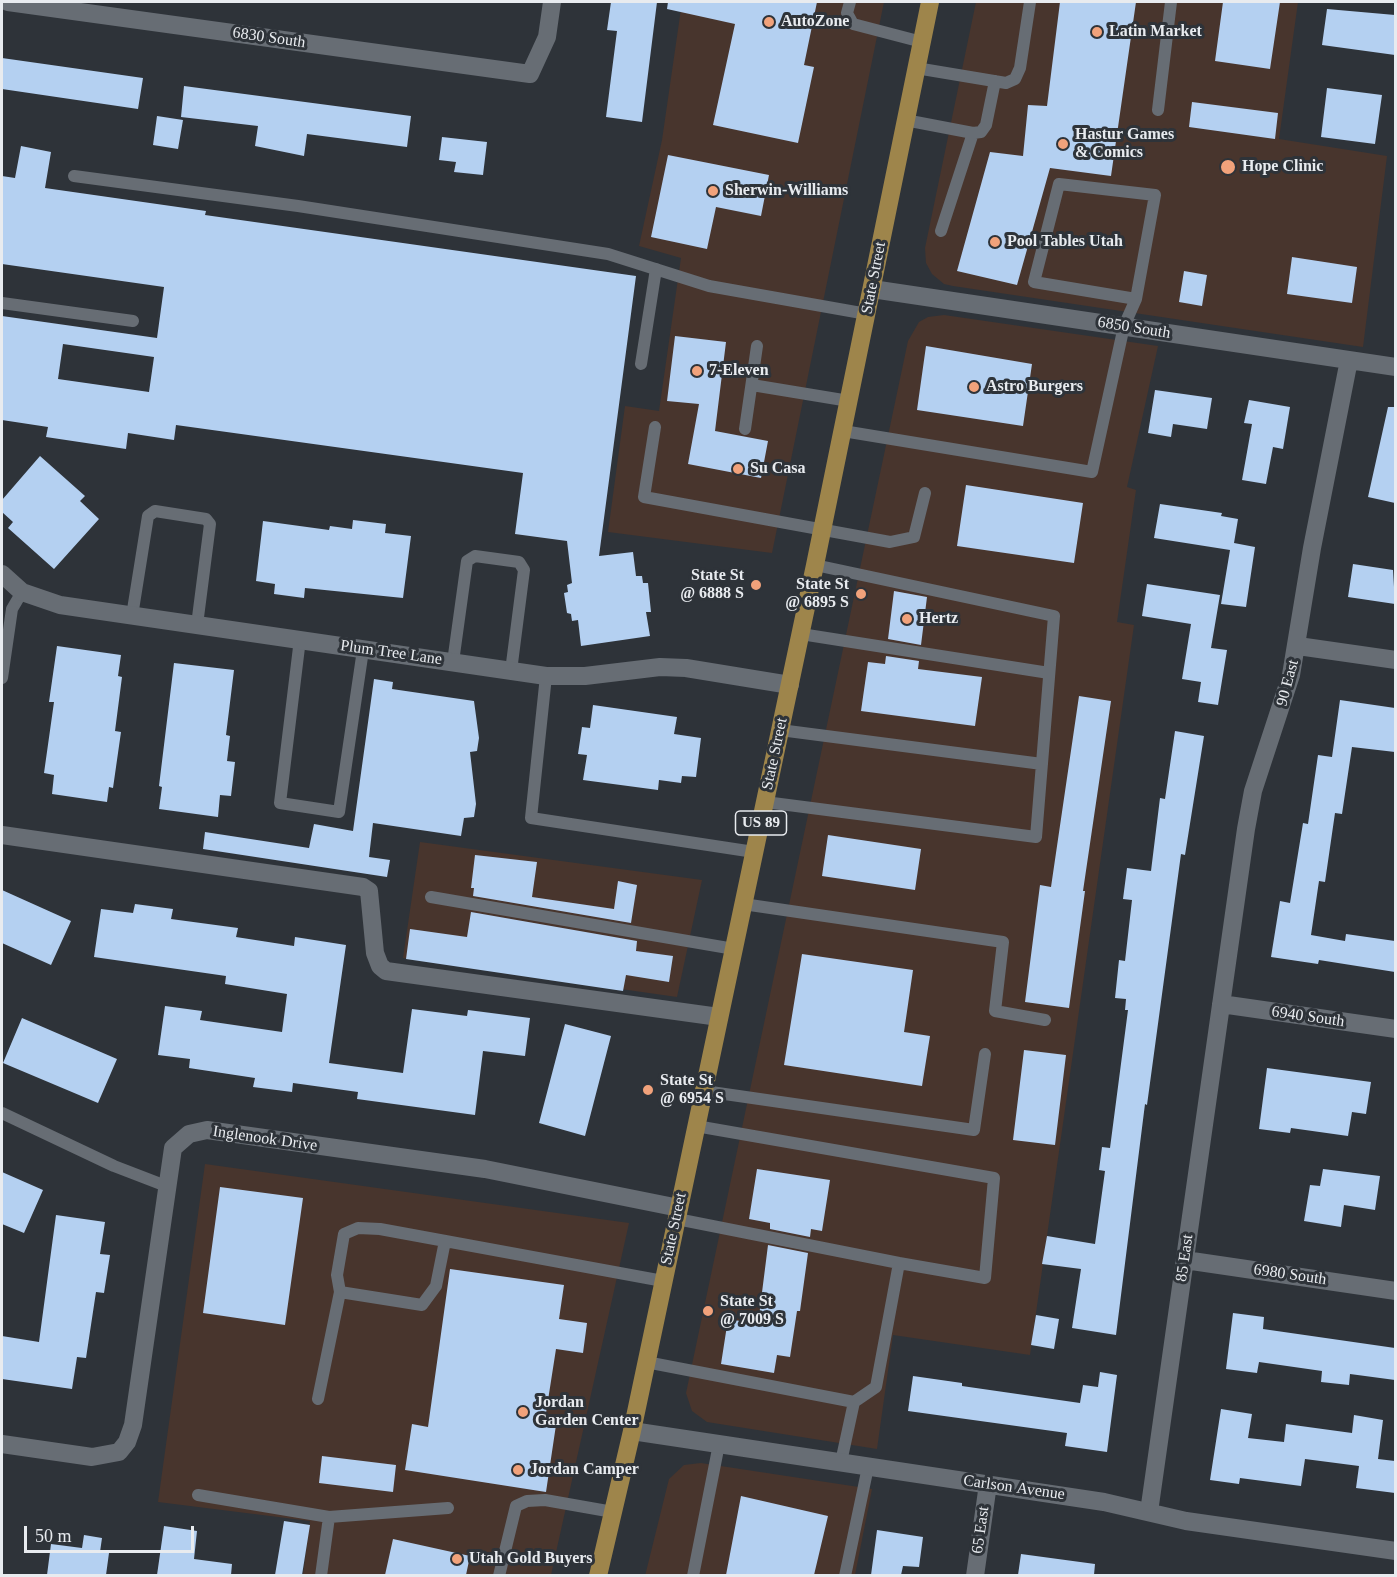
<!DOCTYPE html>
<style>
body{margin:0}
#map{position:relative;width:1397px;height:1577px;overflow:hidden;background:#2e3339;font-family:"Times New Roman",serif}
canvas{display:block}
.frame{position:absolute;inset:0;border:3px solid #e8ebef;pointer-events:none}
.scale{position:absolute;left:24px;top:1526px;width:170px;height:27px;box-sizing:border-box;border:3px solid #e8ebef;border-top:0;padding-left:8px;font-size:18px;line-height:21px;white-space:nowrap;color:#e8ebef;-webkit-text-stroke:4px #2e3339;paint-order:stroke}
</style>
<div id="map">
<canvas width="1397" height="1577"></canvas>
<div class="frame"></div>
<div class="scale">50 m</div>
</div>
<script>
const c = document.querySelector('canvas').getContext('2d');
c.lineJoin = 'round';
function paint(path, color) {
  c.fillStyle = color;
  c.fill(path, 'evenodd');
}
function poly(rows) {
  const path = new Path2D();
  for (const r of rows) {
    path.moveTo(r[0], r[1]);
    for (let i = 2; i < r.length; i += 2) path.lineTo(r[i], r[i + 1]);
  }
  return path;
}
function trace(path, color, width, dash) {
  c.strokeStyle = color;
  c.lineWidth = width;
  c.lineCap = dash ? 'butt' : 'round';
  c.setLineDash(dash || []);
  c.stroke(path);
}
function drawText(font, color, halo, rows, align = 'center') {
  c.font = font + ' "Times New Roman",serif';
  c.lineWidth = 6;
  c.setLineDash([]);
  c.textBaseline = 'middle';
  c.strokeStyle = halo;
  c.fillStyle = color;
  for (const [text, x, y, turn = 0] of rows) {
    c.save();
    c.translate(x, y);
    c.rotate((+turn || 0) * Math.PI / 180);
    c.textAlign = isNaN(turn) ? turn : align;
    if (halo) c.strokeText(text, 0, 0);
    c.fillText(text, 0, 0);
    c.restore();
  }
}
const commercial = poly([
 [682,2,884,2,772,553,608,532,625,406,659,411,681,258,639,246,662,140],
 [976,2,1298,2,1279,139,1387,156,1363,347,953,286,944,284,932,274,926,263,925,248],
 [944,315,1158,346,1127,487,1136,490,1117,622,1134,625,1030,1355,893,1335,877,1449,707,1422,692,1411,686,1393,908,341,919,322,928,317],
 [420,842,702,880,677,997,403,958],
 [205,1164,629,1223,551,1575,303,1575,310,1521,158,1502],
 [701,1463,872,1489,855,1575,645,1576,669,1479,684,1465]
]);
const building = poly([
 [611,2,657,2,642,122,606,117,617,31,607,30],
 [668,2,817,2,804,65,814,67,798,143,713,125,735,24,667,9],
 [1060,2,1136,2,1111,176,1050,168,1017,285,957,271,990,152,1023,156,1028,105,1047,106],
 [1223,2,1280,2,1270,69,1215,61],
 [1327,9,1395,15,1395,55,1322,45],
 [2,58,143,78,138,109,2,89],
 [184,86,411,116,407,147,307,134,304,156,255,146,258,126,181,117],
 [1327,88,1382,95,1375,144,1321,137],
 [1192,102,1278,113,1275,139,1189,127],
 [157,116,183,120,178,149,153,145],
 [442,137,487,142,483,175,454,172,456,162,439,160],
 [21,146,51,152,45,188,206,211,205,215,636,276,599,556,633,552,636,576,642,576,643,583,648,583,651,612,646,612,650,636,581,646,578,620,572,621,571,614,567,613,564,593,568,592,567,585,572,583,567,541,515,534,523,473,176,425,174,440,128,433,126,449,46,437,48,427,2,420,2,316,157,338,164,287,2,264,2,176,15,178],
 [63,344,154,357,149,392,58,379],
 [668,155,769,175,761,216,716,207,707,249,651,237],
 [1292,257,1357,267,1352,303,1287,294],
 [1184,271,1207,275,1202,306,1179,302],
 [675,336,726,342,715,431,768,441,761,478,688,464,699,404,667,401],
 [926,346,1032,364,1023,426,917,410],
 [1155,390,1212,398,1207,429,1173,424,1171,437,1148,433],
 [1249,400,1290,407,1283,449,1273,447,1266,484,1242,480,1252,424,1244,423],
 [1388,407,1395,407,1395,503,1368,497],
 [40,456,85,496,80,501,99,519,54,569,8,528,13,522,2,512,2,500],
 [966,485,1083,503,1074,563,957,546],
 [1160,504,1222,513,1221,516,1238,519,1234,543,1255,547,1246,607,1221,604,1230,550,1154,538],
 [353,520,386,524,385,533,411,536,403,598,305,588,304,598,274,594,275,584,256,581,263,521,329,530,330,526,352,529],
 [1353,564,1393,570,1395,604,1348,597],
 [1147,584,1220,595,1211,648,1227,650,1218,705,1198,702,1201,682,1182,679,1191,624,1142,616],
 [894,591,927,597,921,645,888,639],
 [57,646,121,655,118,676,122,677,115,731,121,732,113,788,109,787,107,802,52,794,54,775,44,773,54,702,49,702],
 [886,656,919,661,918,669,982,677,975,726,861,711,868,662,885,664],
 [174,663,234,670,226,735,230,736,227,761,235,762,231,796,220,795,218,817,159,809,162,787,159,786],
 [374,679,393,682,392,689,474,701,479,738,477,751,470,752,476,804,474,817,464,818,461,836,373,823,369,857,390,860,387,877,203,849,205,832,309,848,314,824,353,831],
 [1079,696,1111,701,1083,891,1085,891,1069,1008,1025,1002,1040,885,1051,887],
 [1340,700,1395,708,1395,752,1352,747,1342,814,1335,813,1325,882,1319,881,1311,935,1345,941,1346,934,1395,941,1395,972,1319,960,1318,964,1271,957,1280,901,1290,903,1303,823,1308,824,1318,755,1332,757],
 [593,705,677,717,674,734,701,738,696,777,682,776,681,783,659,780,658,790,583,780,587,755,578,754,582,727,590,728],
 [1175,731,1204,736,1185,855,1181,854,1147,1105,1145,1104,1116,1335,1072,1328,1081,1269,1042,1264,1047,1236,1095,1244,1105,1171,1099,1170,1102,1147,1110,1148,1128,1010,1125,1010,1126,999,1115,998,1119,960,1125,961,1132,900,1123,899,1127,868,1151,871,1160,798,1165,799],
 [828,835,921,849,915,890,822,876],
 [475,855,537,862,532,897,614,909,618,881,637,885,631,923,473,896,474,888,471,888],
 [2,890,71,921,51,965,2,943],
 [135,904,173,909,171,919,238,928,236,937,294,946,295,937,346,945,329,1063,403,1073,412,1009,467,1016,468,1010,530,1018,525,1056,483,1051,475,1115,357,1099,358,1092,293,1083,292,1092,253,1087,255,1078,189,1068,190,1059,158,1055,165,1006,202,1011,200,1020,282,1032,287,994,225,984,226,976,94,957,101,909,133,913],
 [471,912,637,941,636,951,673,956,669,982,626,975,623,991,406,959,410,929,467,937],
 [802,954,913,970,904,1032,930,1036,922,1086,784,1065],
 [22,1018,117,1059,98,1103,3,1063],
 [565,1024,611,1036,585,1136,539,1123],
 [1024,1050,1066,1055,1055,1145,1013,1140],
 [1267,1068,1371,1082,1366,1114,1352,1112,1348,1136,1291,1128,1290,1133,1259,1129],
 [757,1169,830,1180,822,1231,811,1229,810,1237,770,1229,770,1223,749,1219],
 [1323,1169,1380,1176,1375,1210,1344,1205,1341,1227,1304,1221,1310,1185,1320,1186],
 [2,1172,43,1190,24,1233,2,1224],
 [220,1187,303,1198,285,1325,203,1313],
 [56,1215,105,1222,100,1254,110,1255,104,1293,96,1292,86,1358,77,1357,72,1389,2,1379,2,1336,39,1342],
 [768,1245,808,1253,800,1311,797,1311,790,1357,777,1355,774,1373,721,1364,728,1319,758,1324],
 [450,1269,564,1285,559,1319,587,1323,583,1353,556,1349,546,1413,556,1425,546,1492,405,1470,412,1424,428,1427],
 [1233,1313,1264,1317,1263,1329,1395,1348,1395,1380,1350,1374,1349,1385,1321,1382,1322,1371,1259,1362,1257,1373,1226,1369],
 [1036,1315,1059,1319,1054,1349,1031,1345],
 [1100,1372,1117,1375,1107,1452,1065,1446,1067,1433,908,1411,913,1376,962,1383,962,1386,1080,1403,1083,1385,1098,1387],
 [1221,1409,1252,1414,1248,1438,1284,1442,1286,1424,1352,1433,1354,1415,1383,1420,1378,1459,1395,1461,1395,1493,1356,1488,1359,1466,1305,1459,1301,1486,1240,1478,1239,1484,1210,1480],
 [322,1456,396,1465,393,1492,319,1483],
 [741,1496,828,1516,814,1575,726,1575],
 [284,1521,310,1525,302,1575,275,1575],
 [164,1526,197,1531,194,1559,232,1564,231,1575,157,1575],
 [877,1530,923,1537,919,1567,903,1566,901,1575,871,1575],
 [84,1535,102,1538,100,1552,109,1553,106,1575,47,1575,51,1544,82,1548],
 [393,1539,470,1556,466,1575,385,1575],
 [1021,1554,1095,1564,1094,1575,1018,1575]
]);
const lane = poly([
 [850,2,847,13,853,24,922,42],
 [916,68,1006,83,1015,79,1020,68,1030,2],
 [1158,110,1171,2],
 [905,120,973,133,981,132,986,125,995,81],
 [74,176,298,206,608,254,709,286,867,314],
 [941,231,973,133],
 [2,303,133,321],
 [641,364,656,269],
 [752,385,849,401],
 [655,427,644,497,890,542,914,537,925,493],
 [745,429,757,346],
 [843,431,1092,472,1124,326,1136,299,1155,195,1059,184,1034,282,1136,299],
 [132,616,148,516,155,511,206,519,210,524,197,625],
 [801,634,1049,673],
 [300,639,280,803,339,812,363,650],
 [453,662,467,561,475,556,519,562,524,570,511,671],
 [546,676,531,818,754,852],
 [2,678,12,609,22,592],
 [780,730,1042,764],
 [765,802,1036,837,1054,616,815,565],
 [431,897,734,949],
 [743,904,1003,942,995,1011,1045,1020],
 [704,1091,974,1130,985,1054],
 [2,1113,114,1166,166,1186],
 [696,1126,994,1178,985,1278,899,1263,876,1387,854,1402],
 [677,1219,899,1263],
 [445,1241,436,1286,422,1305,340,1292,337,1275,344,1234,358,1228,380,1229,663,1281],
 [646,1362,854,1402,841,1462],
 [318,1399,340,1292],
 [198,1495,329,1517,448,1508],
 [321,1576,329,1517],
 [499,1576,516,1506,527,1501,545,1500,613,1512],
 [693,1576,719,1444],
 [845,1576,868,1467]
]);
const street = poly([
 [8,2,530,74,547,37,552,2],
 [872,289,1396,367],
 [2,574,22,592,60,605,546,676,585,676,660,667,686,668,790,685],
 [1298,646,1396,660],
 [2,835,363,887,369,891,375,953,380,966,386,971,719,1017],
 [1221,1004,1396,1029],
 [1185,1260,1396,1291],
 [632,1431,1104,1502,1186,1521,1396,1551],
 [2,1444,92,1457,119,1452,127,1442,133,1425,173,1148,189,1134,207,1130,485,1169,679,1208],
 [1149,1512,1246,829,1253,791,1291,675,1312,548,1349,360],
 [975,1576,988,1484]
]);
const primary = poly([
 [598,1576,632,1431,815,565,930,2]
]);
const markers = [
 [769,22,6,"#f1a27b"],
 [1097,32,6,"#f1a27b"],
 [1063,144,6,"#f1a27b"],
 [1228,167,8,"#f1a27b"],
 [713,191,6,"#f1a27b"],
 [995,242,6,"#f1a27b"],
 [697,371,6,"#f1a27b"],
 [974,387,6,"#f1a27b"],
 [738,469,6,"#f1a27b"],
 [756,585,6,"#f1a27b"],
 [861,594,6,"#f1a27b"],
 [907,619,6,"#f1a27b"],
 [648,1090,6,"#f1a27b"],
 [708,1311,6,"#f1a27b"],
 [523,1412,6,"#f1a27b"],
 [518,1470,6,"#f1a27b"],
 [457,1559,6,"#f1a27b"]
];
const shields = [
 [761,823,51]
];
const shieldNames = [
 ["US 89",761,823]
];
const poiNames = [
 ["AutoZone",781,22],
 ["Latin Market",1109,32],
 ["Hastur Games",1075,135],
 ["& Comics",1075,153],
 ["Hope Clinic",1242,167],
 ["Sherwin-Williams",725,191],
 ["Pool Tables Utah",1007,242],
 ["7-Eleven",709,371],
 ["Astro Burgers",986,387],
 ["Su Casa",750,469],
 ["State St",744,576,"right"],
 ["@ 6888 S",744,594,"right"],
 ["State St",849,585,"right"],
 ["@ 6895 S",849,603,"right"],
 ["Hertz",919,619],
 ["State St",660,1081],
 ["@ 6954 S",660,1099],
 ["State St",720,1302],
 ["@ 7009 S",720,1320],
 ["Jordan",535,1403],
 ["Garden Center",535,1421],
 ["Jordan Camper",530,1470],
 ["Utah Gold Buyers",469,1559]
];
const streetNames = [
 ["6830 South",269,38,8],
 ["State Street",874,278,-79],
 ["6850 South",1134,328,9],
 ["Plum Tree Lane",391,653,8],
 ["90 East",1288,683,-75],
 ["State Street",775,754,-78],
 ["6940 South",1308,1017,8],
 ["Inglenook Drive",265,1139,8],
 ["State Street",674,1229,-78],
 ["85 East",1185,1258,-82],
 ["6980 South",1290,1275,8],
 ["Carlson Avenue",1014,1488,8],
 ["65 East",981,1530,-82]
];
paint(commercial, '#48352d');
paint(building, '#b4d0f1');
trace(lane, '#676d74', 12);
trace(street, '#676d74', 18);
trace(primary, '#9e854b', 18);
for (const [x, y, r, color] of markers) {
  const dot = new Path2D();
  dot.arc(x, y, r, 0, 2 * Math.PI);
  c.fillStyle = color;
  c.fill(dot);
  trace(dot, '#2e3339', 2);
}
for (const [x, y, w] of shields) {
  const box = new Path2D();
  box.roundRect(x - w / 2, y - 12, w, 24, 4.5);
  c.fillStyle = '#2e3339';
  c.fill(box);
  trace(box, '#e8ebef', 1.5);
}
drawText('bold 15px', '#e8ebef', null, shieldNames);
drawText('bold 16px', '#e8ebef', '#2e3339', poiNames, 'left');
drawText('16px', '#e8ebef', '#2e3339', streetNames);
</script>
